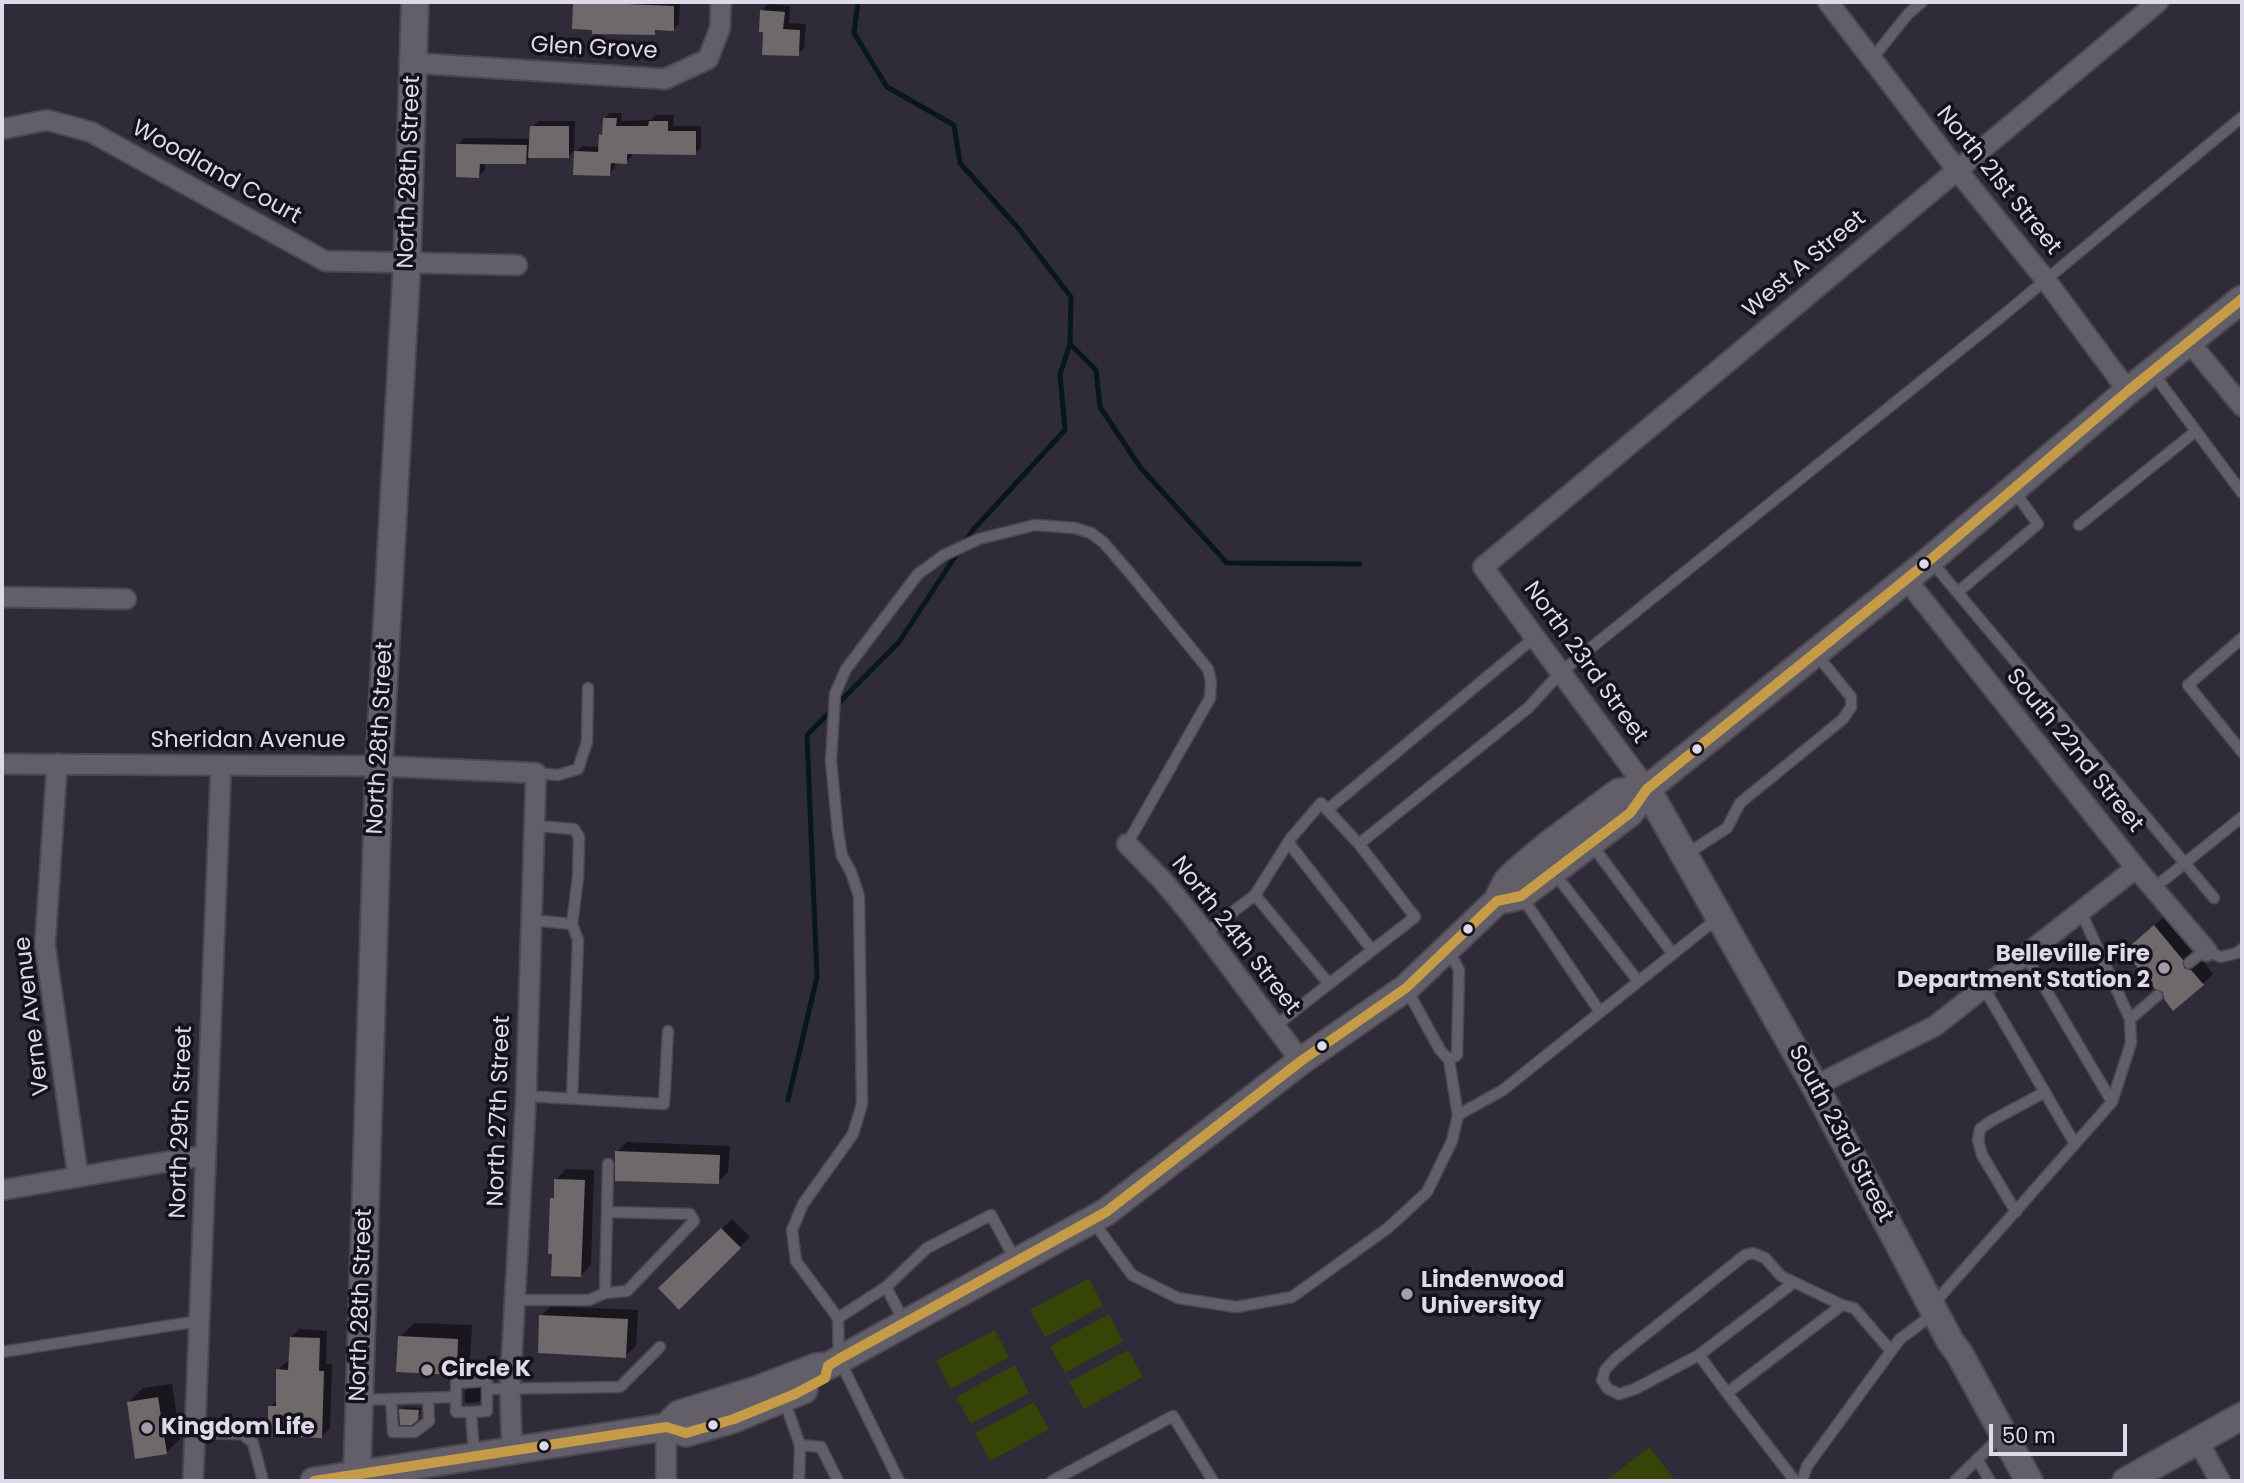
<!DOCTYPE html>
<style>
body{margin:0}
#map{position:relative;width:2244px;height:1483px;overflow:hidden;background:#2f2b38;font-family:Poppins,sans-serif}
canvas{display:block}
.frame{position:absolute;inset:0;border:4px solid #dedae9;pointer-events:none}
.scale{position:absolute;left:1989px;top:1424px;width:138px;height:32px;box-sizing:border-box;border:4px solid #dedae9;border-top:0;padding-left:9px;font-size:21px;line-height:24px;white-space:nowrap;color:#dedae9;-webkit-text-stroke:5px #15121c;paint-order:stroke}
</style>
<div id="map">
<canvas width="2244" height="1483"></canvas>
<div class="frame"></div>
<div class="scale">50 m</div>
</div>
<script>
const c = document.querySelector('canvas').getContext('2d');
c.lineJoin = 'round';
function paint(path, color) {
  c.fillStyle = color;
  c.fill(path, 'evenodd');
}
function poly(rows) {
  const path = new Path2D();
  for (const r of rows) {
    path.moveTo(r[0], r[1]);
    for (let i = 2; i < r.length; i += 2) path.lineTo(r[i], r[i + 1]);
  }
  return path;
}
function trace(path, color, width, dash) {
  c.strokeStyle = color;
  c.lineWidth = width;
  c.lineCap = dash ? 'butt' : 'round';
  c.setLineDash(dash || []);
  c.stroke(path);
}
function drawText(font, color, halo, rows, align = 'center') {
  c.font = font + ' Poppins,sans-serif';
  c.lineWidth = 7;
  c.setLineDash([]);
  c.textBaseline = 'middle';
  c.strokeStyle = halo;
  c.fillStyle = color;
  for (const [text, x, y, turn = 0] of rows) {
    c.save();
    c.translate(x, y);
    c.rotate((+turn || 0) * Math.PI / 180);
    c.textAlign = isNaN(turn) ? turn : align;
    if (halo) c.strokeText(text, 0, 0);
    c.fillText(text, 0, 0);
    c.restore();
  }
}
const green = poly([
 [1089,1278,1103,1306,1045,1337,1030,1310],
 [1109,1314,1123,1341,1065,1373,1050,1346],
 [995,1330,1009,1357,951,1389,936,1361],
 [1128,1350,1143,1377,1084,1409,1069,1382],
 [1015,1365,1029,1393,971,1424,956,1397],
 [1034,1402,1049,1429,990,1461,975,1433],
 [1649,1447,1676,1481,1606,1481]
]);
const shadow = poly([
 [574,2,680,2,679,23,673,30,658,29,654,33,574,28],
 [768,4,790,6,789,23,806,24,804,48,798,54,764,31,762,11],
 [610,113,622,113,621,121,651,120,656,115,674,115,673,126,701,126,701,147,695,153,632,153,632,156,626,162,615,162,615,168,609,174,576,152,582,146,600,147,604,119],
 [539,121,575,121,574,150,568,157,532,156,525,163,485,163,485,170,479,176,458,145,464,138,531,139,532,127],
 [2165,916,2192,949,2194,958,2202,960,2213,974,2203,984,2165,990,2136,941],
 [627,1142,730,1146,728,1172,718,1182,617,1152],
 [566,1169,594,1170,591,1265,581,1275,552,1199,556,1195,556,1180],
 [732,1219,750,1237,679,1308,660,1288],
 [551,1306,638,1310,636,1346,625,1356,541,1316],
 [414,1323,472,1325,470,1359,456,1373,400,1337],
 [300,1329,327,1331,326,1364,332,1364,330,1428,322,1436,270,1407,277,1400,278,1370,286,1362,290,1362,291,1337],
 [172,1384,180,1439,166,1453,129,1402,143,1388],
 [482,1387,482,1399,479,1402,465,1403,465,1391,468,1388],
 [404,1407,421,1408,420,1415,412,1423,401,1410]
]);
const stream = poly([
 [858,2,854,33,887,87,954,125,960,163,1018,228,1071,297,1070,344,1096,370,1100,407,1140,467,1227,563,1360,564],
 [788,1100,817,977,807,735,899,642,972,531,1065,430,1060,374,1070,344]
]);
const building = poly([
 [573,2,626,2,626,4,674,6,674,31,655,30,655,35,592,34,592,30,572,29],
 [760,10,785,12,783,29,800,30,799,56,762,55,763,32,759,32],
 [603,118,617,118,616,126,648,126,649,121,668,121,668,131,696,131,696,155,627,154,627,164,611,163,610,176,573,175,574,151,598,152,599,134,602,135],
 [530,126,569,126,569,158,528,158],
 [456,144,527,145,526,164,480,164,479,178,456,177],
 [2154,925,2183,960,2184,968,2191,970,2204,985,2173,1011,2164,999,2163,992,2155,989,2124,951],
 [615,1151,720,1155,719,1184,615,1181],
 [554,1179,585,1180,581,1277,551,1276,552,1254,548,1254,550,1198,554,1198],
 [721,1228,741,1248,679,1310,658,1288],
 [539,1315,628,1319,626,1358,538,1353],
 [398,1336,458,1339,457,1375,396,1372],
 [290,1337,320,1338,319,1371,324,1371,322,1438,268,1436,268,1406,276,1406,276,1369,288,1370],
 [158,1397,167,1454,135,1459,127,1402],
 [399,1409,419,1410,418,1420,412,1425,400,1425]
]);
const lane = poly([
 [1872,59,1908,14,1922,2],
 [2196,431,2242,493],
 [2079,525,2196,431,2153,373],
 [1931,561,2214,898],
 [1958,592,2038,524,2014,491],
 [2242,638,2188,685,2242,752],
 [536,773,558,775,578,769,587,742,588,688],
 [1327,810,1535,637],
 [535,826,574,829,579,837,578,877,572,924],
 [1288,842,1372,950],
 [1592,845,1673,954],
 [1685,855,1727,828,1740,803,1843,719,1851,707,1851,697,1817,655],
 [1555,874,1638,981],
 [2154,888,2242,817],
 [1255,895,1329,984],
 [1522,897,1600,1012],
 [2081,912,2130,1019,2131,1043,2112,1102],
 [531,920,572,924,578,940,572,1098],
 [1205,933,1255,895,1291,838,1321,803,1359,844,1528,708,1561,672,2001,317,2242,117],
 [1448,949,1459,970,1457,1055,1449,1060],
 [2207,951,2221,957,2237,953,2242,949],
 [2189,963,2206,949],
 [1984,988,2075,1144],
 [2130,1019,2157,996],
 [1275,1026,1415,917,1359,844],
 [526,1096,664,1104,668,1031],
 [1458,1115,1503,1090,1719,917],
 [2016,1212,1982,1155,1978,1140,1980,1129,1991,1121,2045,1092],
 [1092,1220,1132,1275,1178,1298,1236,1307,1292,1297,1388,1228,1427,1192,1452,1141,1458,1115,1449,1060,1440,1050,1406,988],
 [1793,1283,1699,1355,1635,1389,1619,1394,1608,1389,1602,1380,1605,1370,1615,1359,1745,1255,1753,1253,1765,1258,1781,1276,1842,1305],
 [886,1287,905,1323],
 [605,1293,607,1212],
 [516,1300,589,1300,605,1293,627,1291,694,1221,690,1214,607,1212,608,1164],
 [1937,1300,2112,1102,2026,956],
 [838,1318,796,1261,792,1230,803,1204,853,1134,862,1104,859,896,851,872,842,856,838,832,831,761,835,694,846,669,918,574,944,555,979,539,1035,525,1075,528,1091,533,1104,543,1129,572,1208,669,1211,681,1210,698,1127,844],
 [2,1352,199,1321],
 [1699,1355,1727,1393],
 [456,1397,456,1383,487,1381,487,1389],
 [391,1399,393,1432,415,1432,429,1421,428,1398],
 [359,1400,456,1397,456,1412,471,1412,474,1455],
 [784,1400,800,1445,799,1481],
 [471,1412,487,1411,487,1389,620,1387,660,1347],
 [195,1433,242,1434,253,1443,263,1481],
 [800,1445,821,1447,838,1481],
 [1977,1459,1990,1481],
 [899,1481,839,1359,838,1318,886,1287,927,1248,991,1215,1016,1261],
 [1052,1481,1173,1416,1213,1481],
 [1795,1481,1727,1393,1842,1305,1854,1308,1891,1351],
 [1802,1481,1807,1466,1900,1339,1928,1318],
 [1955,1481,2002,1435]
]);
const street = poly([
 [1828,2,1957,170,2045,279,2128,391],
 [413,63,665,79,708,59,720,28,721,2],
 [2,129,47,120,91,132,325,261,517,265],
 [2190,343,2242,406],
 [1906,579,2136,868,2207,951],
 [2,597,126,599],
 [2,764,379,766,536,773,526,1096,510,1389,512,1451],
 [57,764,45,945,78,1177],
 [1647,789,1483,567,2158,2],
 [1127,844,1162,880,1192,916,1301,1061],
 [1815,1086,1935,1026,2136,868],
 [2,1190,206,1155],
 [666,1427,666,1481],
 [2198,1441,2220,1481],
 [193,1481,221,765]
]);
const secondary = poly([
 [1647,789,1815,1086,1950,1341,1959,1353,2029,1481],
 [1497,901,1521,896,1630,813,1647,789,1930,560,2128,391,2242,299],
 [666,1427,679,1414,756,1390,816,1367,828,1366,1106,1212,1301,1061,1406,988,1497,901,1507,881,1516,872,1548,845,1619,792,1647,789],
 [357,1475,379,766,407,263,415,2],
 [314,1481,666,1427,686,1433,734,1419,804,1390],
 [2126,1481,2242,1416]
]);
const bus1 = poly([
 [314,1481,666,1427,686,1433,734,1419,795,1394,825,1378,828,1366,839,1359,1106,1212,1301,1061,1406,988,1497,901,1521,896,1630,813,1647,789,1930,560,2128,391,2242,299]
]);
const markers = [
 [1924,564,6,"#dedae9"],
 [1697,749,6,"#dedae9"],
 [1468,929,6,"#dedae9"],
 [2164,968,7,"#a19dab"],
 [1322,1046,6,"#dedae9"],
 [1407,1294,7,"#a19dab"],
 [427,1370,7,"#a19dab"],
 [713,1425,6,"#dedae9"],
 [147,1428,7,"#a19dab"],
 [544,1446,6,"#dedae9"]
];
const streetNames = [
 ["Glen Grove",594,49,3],
 ["North 28th Street",410,172,-88],
 ["Woodland Court",216,173,29],
 ["North 21st Street",1998,181,51],
 ["West A Street",1805,265,-40],
 ["North 23rd Street",1585,663,54],
 ["North 28th Street",381,738,-87],
 ["Sheridan Avenue",248,741],
 ["South 22nd Street",2074,751,51],
 ["North 24th Street",1235,936,52],
 ["Verne Avenue",33,1016,-97],
 ["North 27th Street",500,1111,-88],
 ["North 29th Street",182,1122,-88],
 ["South 23rd Street",1840,1134,62],
 ["North 28th Street",362,1305,-88]
];
const poiNames = [
 ["Belleville Fire",2150,955,"right"],
 ["Department Station 2",2150,981,"right"],
 ["Lindenwood",1421,1281],
 ["University",1421,1307],
 ["Circle K",441,1370],
 ["Kingdom Life",161,1428]
];
paint(green, '#364408');
paint(shadow, '#0007');
trace(stream, '#081719', 5);
paint(building, '#6e696a');
trace(lane, '#4b4853', 13);
trace(street, '#4b4853', 23);
trace(secondary, '#4b4853', 30);
trace(lane, '#625f69', 10);
trace(street, '#625f69', 19);
trace(secondary, '#625f69', 26);
trace(bus1, '#c69b47', 10);
for (const [x, y, r, color] of markers) {
  const dot = new Path2D();
  dot.arc(x, y, r, 0, 2 * Math.PI);
  c.fillStyle = color;
  c.fill(dot);
  trace(dot, '#15121c', 2.5);
}
drawText('23px', '#dedae9', '#15121c', streetNames);
drawText('bold 23px', '#dedae9', '#15121c', poiNames, 'left');
</script>
